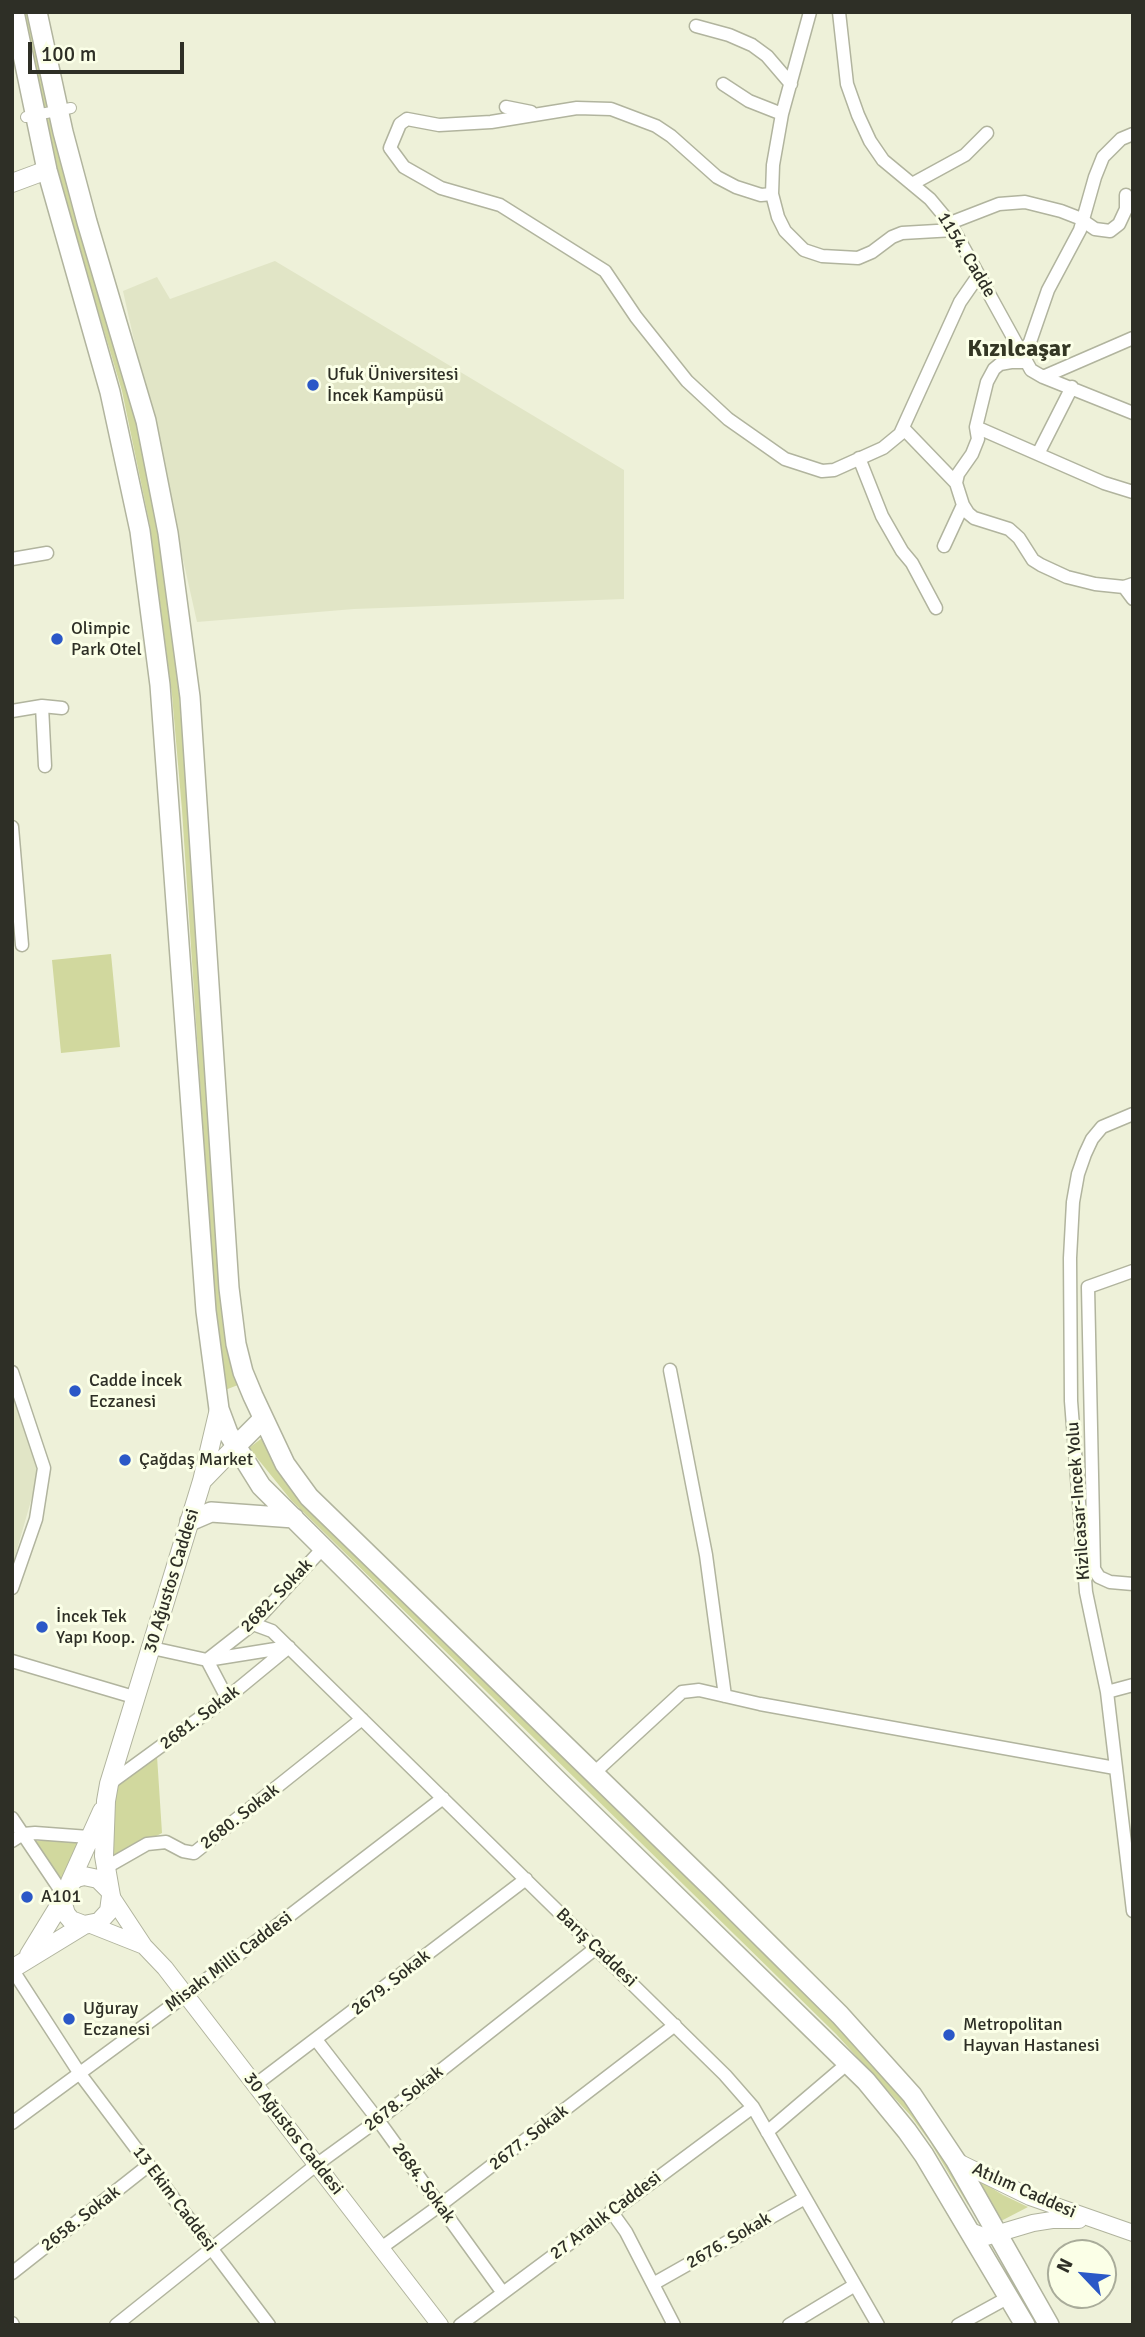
<!DOCTYPE html>
<meta charset="utf-8">
<style>
body{margin:0}
#map{position:relative;width:1145px;height:2337px;overflow:hidden;background:#eef1d9;font-family:Signika,sans-serif}
canvas{display:block}
.frame{position:absolute;inset:0;border:14px solid #2e2f26;pointer-events:none}
.north{position:absolute;left:1047px;top:2239px;width:70px;height:70px;box-sizing:border-box;background:#fbffe7;border:2px solid #a9ac9a;border-radius:50%;rotate:296deg;font-size:19px;font-weight:700;line-height:28px;text-align:center;color:#2e2f26}
.north::after{content:'';display:block;margin:auto;width:24px;height:32px;background:#2b58c7;clip-path:polygon(50% 0,100% 100%,50% 72%,0 100%)}
.scale{position:absolute;left:28px;top:42px;width:156px;height:32px;box-sizing:border-box;border:4px solid #2e2f26;border-top:0;padding-left:9px;font-size:21px;line-height:24px;white-space:nowrap;color:#2e2f26;-webkit-text-stroke:5px #fbffe7;paint-order:stroke}
</style>
<div id="map">
<canvas width="1145" height="2337"></canvas>
<div class="frame"></div>
<div class="north">N</div>
<div class="scale">100 m</div>
</div>
<script>
const c = document.querySelector('canvas').getContext('2d');
c.lineJoin = 'round';
function paint(path, color) {
  c.fillStyle = color;
  c.fill(path, 'evenodd');
}
function poly(rows) {
  const path = new Path2D();
  for (const r of rows) {
    path.moveTo(r[0], r[1]);
    for (let i = 2; i < r.length; i += 2) path.lineTo(r[i], r[i + 1]);
  }
  return path;
}
function trace(path, color, width, dash) {
  c.strokeStyle = color;
  c.lineWidth = width;
  c.lineCap = dash ? 'butt' : 'round';
  c.setLineDash(dash || []);
  c.stroke(path);
}
function drawText(font, color, halo, rows, align = 'center') {
  c.font = font + ' Signika,sans-serif';
  c.lineWidth = 6;
  c.setLineDash([]);
  c.textBaseline = 'middle';
  c.strokeStyle = halo;
  c.fillStyle = color;
  for (const [text, x, y, turn = 0] of rows) {
    c.save();
    c.translate(x, y);
    c.rotate((+turn || 0) * Math.PI / 180);
    c.textAlign = isNaN(turn) ? turn : align;
    if (halo) c.strokeText(text, 0, 0);
    c.fillText(text, 0, 0);
    c.restore();
  }
}
const built = poly([
 [275,261,624,470,624,599,354,609,197,622,123,291,157,277,170,299],
 [12,1392,32,1447,38,1476,12,1567]
]);
const green = poly([
 [22,12,29,12,62,168,133,406,161,552,179,695,189,816,222,1315,227,1348,238,1385,225,1390,215,1310,182,810,172,695,150,526,122,391,55,167],
 [111,954,120,1047,61,1053,52,960],
 [262,1438,276,1466,505,1700,836,2024,892,2083,930,2134,970,2203,968,2205,930,2142,911,2116,836,2034,291,1500,249,1448],
 [157,1756,162,1833,107,1862,117,1782],
 [34,1841,80,1841,63,1889],
 [975,2178,1003,2195,1028,2207,1001,2221]
]);
const pedestrian = poly([
 [26,117,71,108]
]);
const minor = poly([
 [810,12,782,114,773,165,772,194,778,217,785,231,804,250,822,256,858,258,872,252,892,237,902,233,954,230],
 [839,12,847,84,858,115,870,141,883,160,930,199,950,223,1031,370,1043,377,1133,413],
 [696,26,729,35,752,45,767,56,791,84],
 [723,84,749,101,782,114],
 [506,107,531,112],
 [912,184,965,155,987,133],
 [772,194,761,195,736,187,717,177,671,136,656,126,611,109,577,108,491,122,439,125,407,119,400,124,390,148,404,167,441,188,500,205,605,271,636,317,687,381,728,419,785,459,822,471,834,470,883,448,900,434,960,302,978,276],
 [950,223,999,204,1025,202,1061,211,1079,218,1095,229,1110,231,1119,224,1126,209,1126,195],
 [1022,354,1030,342,1048,290,1080,230,1095,177,1103,157,1121,139,1133,134],
 [1026,362,1011,362,1000,364,994,369,987,382,976,427,978,439,972,454,958,474,956,483,963,505,968,513,974,518,1009,529,1019,538,1033,560,1041,565,1067,577,1095,584,1124,587,1133,584],
 [1043,377,1133,338],
 [976,427,1104,483,1133,492],
 [904,429,956,483],
 [1038,454,1072,387],
 [859,458,882,516,902,551,912,563,936,608],
 [944,546,963,505],
 [12,559,47,553],
 [1124,587,1133,599],
 [42,706,45,766],
 [12,711,42,706,62,708],
 [12,827,22,945],
 [1133,1114,1102,1127,1092,1139,1085,1154,1078,1174,1073,1202,1070,1258,1071,1401,1086,1592,1107,1692,1133,1911],
 [1133,1271,1088,1287,1094,1569,1099,1577,1110,1582,1133,1584],
 [670,1370,706,1555,725,1696],
 [12,1372,44,1468,36,1519,12,1588],
 [253,1624,272,1631,725,2075,753,2107,878,2325],
 [152,1648,207,1660,253,1624,324,1547],
 [12,1661,137,1698],
 [1107,1692,1133,1685],
 [227,1698,207,1660,288,1647],
 [594,1773,682,1692,699,1690,760,1704,1115,1768],
 [109,1784,227,1698,289,1647],
 [12,1818,63,1894],
 [12,1841,23,1834,35,1833,89,1837],
 [105,1868,147,1844,166,1842,183,1851,194,1853,362,1719],
 [12,1969,80,2074,269,2325],
 [317,2041,378,2120,503,2293],
 [255,2085,526,1879],
 [12,2123,186,1995,443,1798],
 [767,2132,848,2063],
 [611,2211,626,2232,674,2325],
 [381,2248,439,2206,675,2025],
 [12,2273,149,2165],
 [653,2284,805,2198],
 [12,2323,13,2325],
 [116,2325,316,2165,378,2120,596,1948],
 [460,2325,753,2107],
 [789,2325,855,2285],
 [958,2325,1009,2297]
]);
const tertiary = poly([
 [111,1896,144,1946,165,1968,440,2325],
 [91,1925,144,1946],
 [956,2161,1030,2197,1133,2233],
 [970,2231,986,2237,1033,2223,1052,2220,1079,2220]
]);
const secondary = poly([
 [12,183,47,170],
 [202,1481,235,1447],
 [70,1882,102,1811],
 [84,1925,71,1920,66,1914,62,1901,66,1888,76,1878,84,1876,98,1879,108,1889],
 [29,1955,62,1901],
 [12,1969,84,1925,99,1922,109,1911,111,1896,104,1856,106,1801,109,1784,202,1481,219,1409]
]);
const primary = poly([
 [14,12,47,170,110,392,140,531,160,685,206,1311,219,1409,228,1433,261,1486,555,1778,866,2081,907,2131,924,2155,1025,2325],
 [37,12,63,132,87,222,146,421,168,533,190,697,229,1288,236,1344,243,1372,253,1396,285,1464,309,1497,715,1891,840,2015,912,2095,956,2161,1049,2325],
 [235,1447,263,1419],
 [190,1521,211,1512,294,1518]
]);
const markers = [
 [313,385,7,"#2b58c7"],
 [57,639,7,"#2b58c7"],
 [75,1391,7,"#2b58c7"],
 [125,1460,7,"#2b58c7"],
 [42,1627,7,"#2b58c7"],
 [27,1897,7,"#2b58c7"],
 [69,2019,7,"#2b58c7"],
 [949,2035,7,"#2b58c7"]
];
const streetNames = [
 ["1154. Cadde",966,255,59],
 ["Kizilcasar-Incek Yolu",1079,1501,-94],
 ["30 Ağustos Caddesi",172,1581,-73],
 ["2682. Sokak",277,1596,-46],
 ["2681. Sokak",200,1718,-37],
 ["2680. Sokak",240,1817,-38],
 ["Barış Caddesi",596,1948,44],
 ["Misakı Milli Caddesi",229,1962,-37],
 ["2679. Sokak",391,1983,-38],
 ["2678. Sokak",404,2099,-38],
 ["30 Ağustos Caddesi",293,2134,52],
 ["2677. Sokak",529,2138,-38],
 ["2684. Sokak",423,2183,54],
 ["Atılım Caddesi",1024,2191,24],
 ["13 Ekim Caddesi",174,2199,53],
 ["27 Aralık Caddesi",606,2216,-37],
 ["2658. Sokak",81,2219,-38],
 ["2676. Sokak",729,2241,-30]
];
const poiNames = [
 ["Ufuk Üniversitesi",327,375],
 ["İncek Kampüsü",327,396],
 ["Olimpic",71,629],
 ["Park Otel",71,650],
 ["Cadde İncek",89,1381],
 ["Eczanesi",89,1402],
 ["Çağdaş Market",139,1460],
 ["İncek Tek",56,1617],
 ["Yapı Koop.",56,1638],
 ["A101",41,1897],
 ["Uğuray",83,2009],
 ["Eczanesi",83,2030],
 ["Metropolitan",963,2025],
 ["Hayvan Hastanesi",963,2046]
];
const districtNames = [
 ["Kızılcaşar",1019,350]
];
paint(built, '#e1e5c6');
paint(green, '#d1d89e');
trace(pedestrian, '#b1b49e', 12);
trace(minor, '#b1b49e', 15);
trace(tertiary, '#b1b49e', 18);
trace(secondary, '#b1b49e', 20);
trace(primary, '#b1b49e', 22);
trace(pedestrian, '#fff', 10);
trace(minor, '#fff', 12);
trace(tertiary, '#fff', 16);
trace(secondary, '#fff', 18);
trace(primary, '#fff', 19);
for (const [x, y, r, color] of markers) {
  const dot = new Path2D();
  dot.arc(x, y, r, 0, 2 * Math.PI);
  c.fillStyle = color;
  c.fill(dot);
  trace(dot, '#fbffe7', 2.5);
}
drawText('18px', '#2e2f26', '#fbffe7', streetNames);
drawText('18px', '#2e2f26', '#fbffe7', poiNames, 'left');
drawText('bold 24px', '#343724', '#fbffe7', districtNames);
</script>
